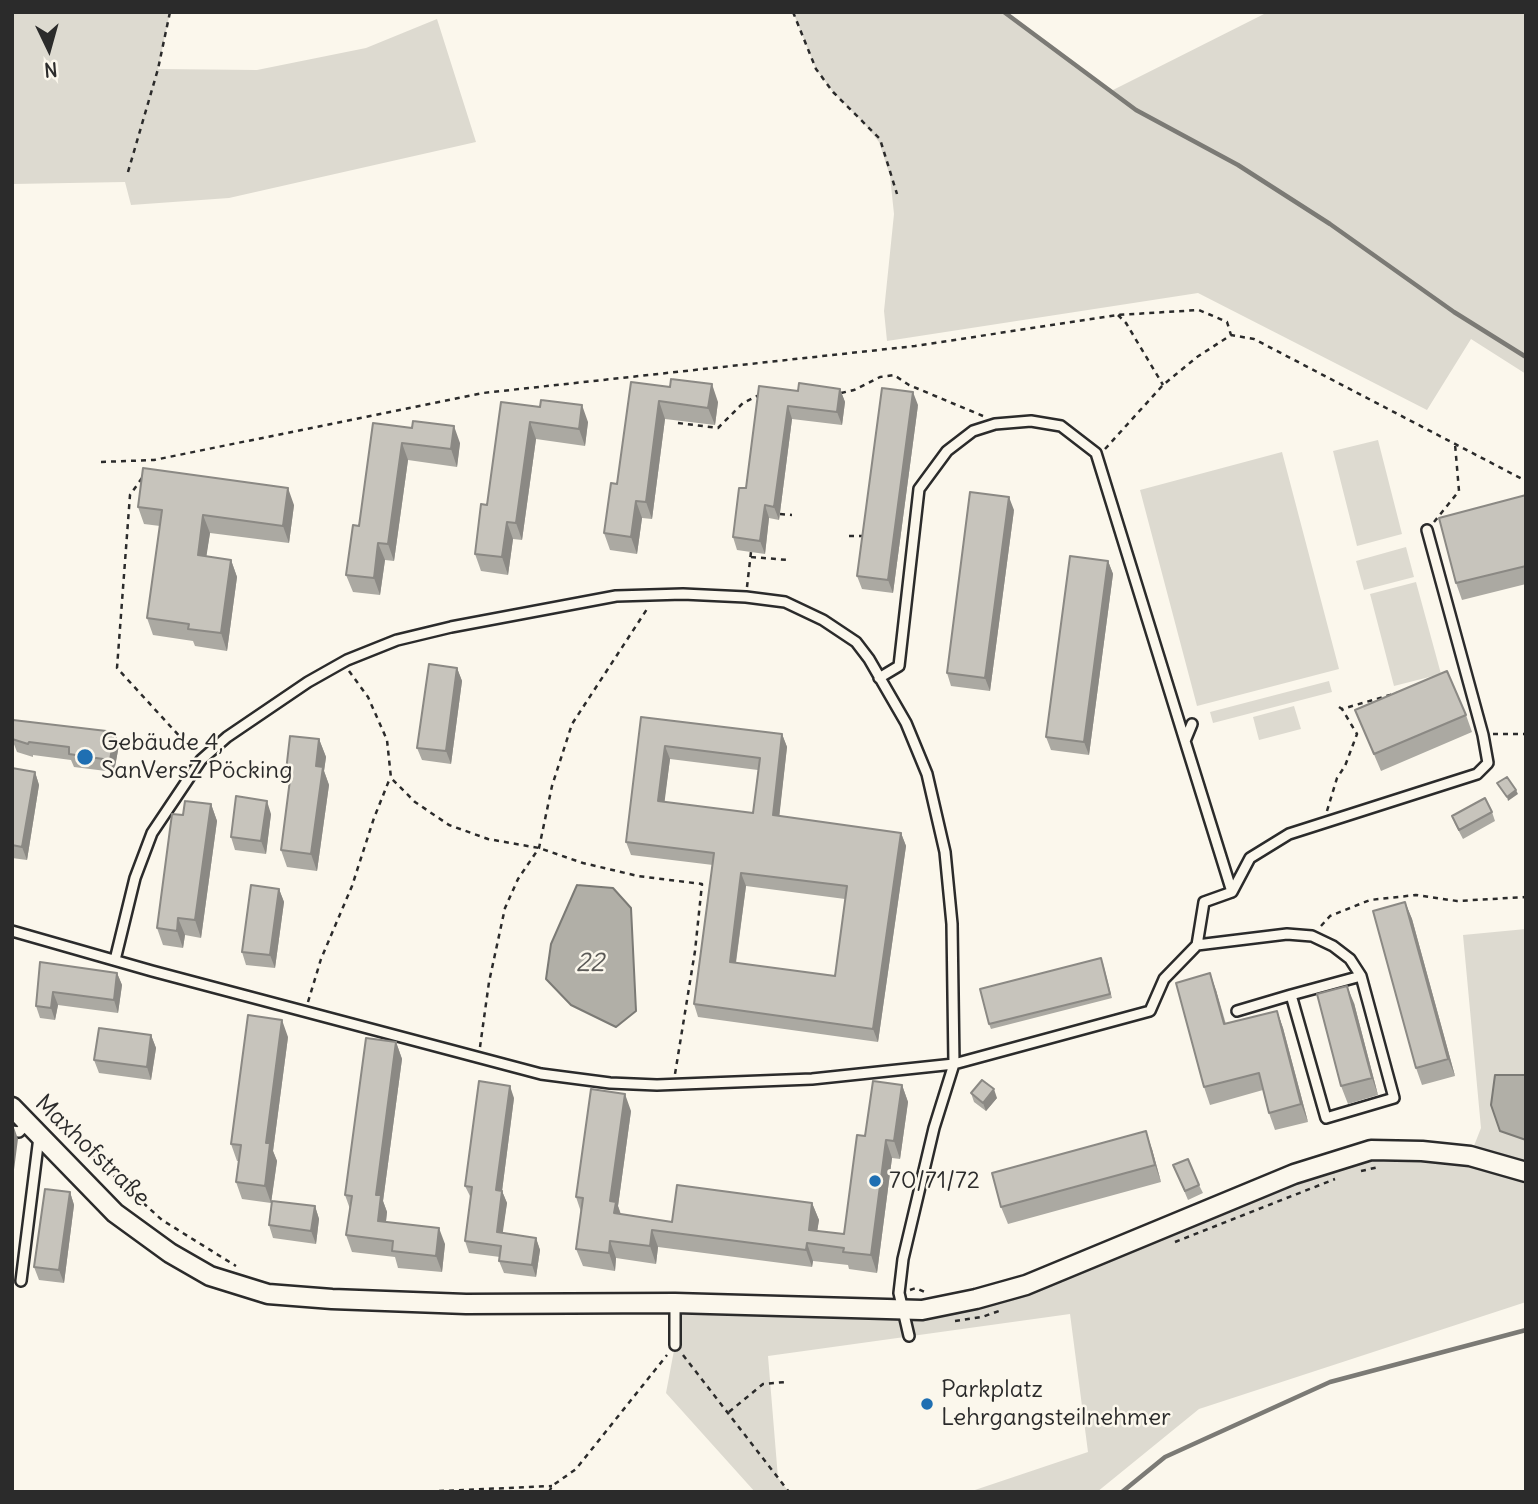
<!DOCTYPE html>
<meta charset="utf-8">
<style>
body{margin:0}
#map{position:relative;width:1538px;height:1504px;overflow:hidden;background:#fbf7ec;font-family:Delius,sans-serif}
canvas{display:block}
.frame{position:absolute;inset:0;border:14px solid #2b2b2b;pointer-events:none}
.north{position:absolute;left:14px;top:14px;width:70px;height:70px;-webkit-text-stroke:5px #fbf7ec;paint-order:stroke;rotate:175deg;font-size:19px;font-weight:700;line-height:28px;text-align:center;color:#2b2b2b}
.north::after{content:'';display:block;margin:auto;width:24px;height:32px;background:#2b2b2b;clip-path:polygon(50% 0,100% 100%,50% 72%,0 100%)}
</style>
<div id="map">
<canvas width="1538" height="1504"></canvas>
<div class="frame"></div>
<div class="north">N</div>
</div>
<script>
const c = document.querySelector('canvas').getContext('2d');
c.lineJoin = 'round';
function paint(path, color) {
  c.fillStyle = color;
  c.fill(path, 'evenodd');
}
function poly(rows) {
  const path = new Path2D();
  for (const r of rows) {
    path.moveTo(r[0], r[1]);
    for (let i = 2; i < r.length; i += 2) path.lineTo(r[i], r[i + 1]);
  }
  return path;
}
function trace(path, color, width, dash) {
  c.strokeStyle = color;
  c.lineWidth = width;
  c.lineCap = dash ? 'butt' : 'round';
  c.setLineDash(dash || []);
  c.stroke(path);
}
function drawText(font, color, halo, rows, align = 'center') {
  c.font = font + ' Delius,sans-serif';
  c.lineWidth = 5;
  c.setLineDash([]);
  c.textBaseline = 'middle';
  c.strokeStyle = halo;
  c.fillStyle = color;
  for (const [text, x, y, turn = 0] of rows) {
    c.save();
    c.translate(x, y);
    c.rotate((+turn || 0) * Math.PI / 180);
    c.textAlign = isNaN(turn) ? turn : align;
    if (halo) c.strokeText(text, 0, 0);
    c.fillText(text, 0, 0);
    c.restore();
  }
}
const green = poly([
 [12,12,170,12,158,69,257,70,366,48,437,19,476,142,229,198,131,205,125,182,13,184],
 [793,12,1004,12,1111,91,1268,12,1526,12,1526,374,1471,339,1427,410,1198,293,887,341,884,311,894,214,890,176,879,142,864,123,833,92,816,69],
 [1378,440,1402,534,1357,546,1333,451],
 [1282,452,1339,669,1197,706,1140,490],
 [1406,547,1414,577,1364,590,1356,561],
 [1416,582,1441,674,1394,686,1370,594],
 [1329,681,1332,692,1213,723,1210,712],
 [1294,706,1301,729,1259,740,1253,717],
 [1526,929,1526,1075,1520,1075,1500,1131,1526,1140,1526,1302,1199,1409,1097,1492,969,1492,1088,1452,1070,1314,768,1356,778,1478,789,1492,755,1492,666,1393,675,1345,675,1303,901,1309,976,1299,1371,1150,1470,1156,1481,1128,1463,935]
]);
const water = poly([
 [577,885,613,888,631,908,636,1011,616,1027,571,1005,546,979,551,944,577,885],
 [1495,1075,1526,1075,1526,1140,1500,1131,1491,1105,1495,1075]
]);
const stream = poly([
 [1004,12,1136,110,1238,165,1330,224,1454,312,1526,357],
 [1122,1492,1165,1457,1330,1382,1526,1330]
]);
const path = poly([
 [793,12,816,69,833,92,880,139,897,194],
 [128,172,158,69,170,12],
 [1118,315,1126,323,1163,385],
 [841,393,854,390,880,377,894,375,909,385,983,416],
 [678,423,718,428,743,403,759,395],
 [1105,449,1163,385,1197,357,1231,335,1254,339,1526,481],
 [101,462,154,460,483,393,915,346,1117,315,1199,310,1227,322,1231,335],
 [142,478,130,495,117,668,194,752],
 [780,514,792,515],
 [1434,522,1459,491,1455,444],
 [849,536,863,536],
 [751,557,788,560],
 [747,587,751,552],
 [349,671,368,697,387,740,391,778,415,802,449,825,488,839,539,848,583,863,638,876,702,884,695,951,675,1074],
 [1339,707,1342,709,1397,693],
 [1493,734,1526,734],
 [1327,811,1337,778,1345,766,1357,734,1342,709],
 [1321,926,1330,916,1370,900,1416,895,1457,901,1526,897],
 [308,1002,321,959,352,886,374,818,390,778],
 [480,1047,489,982,505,908,518,879,539,848,552,786,572,724,649,606],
 [84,1149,162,1220,236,1266],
 [1361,1171,1379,1167],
 [1175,1242,1335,1179],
 [910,1290,916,1288,927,1293],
 [955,1321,982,1317,999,1311],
 [683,1355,789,1492],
 [729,1412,763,1384,786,1382],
 [419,1492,552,1486],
 [549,1492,552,1486,576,1469,667,1355]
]);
const service = poly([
 [879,678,899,666,919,489,947,451,973,431,995,424,1031,421,1061,426,1096,453,1185,741],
 [1192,724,1185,741,1232,892],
 [12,931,152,971,541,1074,610,1083,657,1085,812,1079,954,1064,1150,1011,1164,979,1197,945,1287,934,1312,936,1333,946,1350,959,1361,976,1394,1098,1326,1118,1291,995,1361,976],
 [1197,945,1204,902,1232,892,1250,858,1289,834,1477,774,1488,763,1483,735,1427,530],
 [115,960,135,878,152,833,201,760,227,737,308,682,347,660,397,640,451,627,616,596,683,594,746,597,785,602,823,620,856,642,869,659,906,723,927,774,945,852,952,924,954,1064,934,1128,903,1259,899,1293,909,1336],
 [1237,1011,1291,995],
 [12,1131,19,1132,28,1123],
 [21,1281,39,1137],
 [675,1303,675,1345]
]);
const minor = poly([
 [12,1107,115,1213,170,1253,210,1276,268,1294,332,1299,466,1304,675,1303,922,1310,976,1299,1026,1285,1294,1174,1371,1150,1422,1151,1470,1156,1526,1172]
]);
const wall = poly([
 [631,382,718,402,715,425,665,419,652,519,642,518,637,554,610,550,604,533,617,484],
 [759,386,798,391,840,389,845,402,842,425,792,419,779,520,769,518,765,554,737,550,733,537,746,488],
 [501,402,540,407,588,422,585,446,536,439,522,540,513,539,508,575,481,571,475,554,487,505],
 [918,405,893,593,862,589,857,576],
 [373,423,460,443,457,467,408,460,394,561,385,560,380,595,353,592,346,575,359,526],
 [1526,495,1526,584,1462,600,1456,583],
 [294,505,289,543,210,533,206,556,231,560,237,577,227,651,195,646,193,641,153,635,147,618,160,526,144,524,138,507],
 [1014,510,990,691,951,686,947,673],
 [1108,561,1113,574,1089,755,1051,750,1046,737],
 [457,668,462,681,451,764,422,760,417,748],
 [1355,710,1466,715,1472,732,1381,771],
 [641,717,782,734,787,747,779,816,901,833,906,846,878,1042,698,1017,694,1004,713,865,631,855,626,842],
 [670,759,758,770,753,813,664,802],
 [746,886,845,899,835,976,736,963],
 [115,732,119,745,114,772,74,767,71,760,33,755,33,757,17,752,12,739],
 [319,739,326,757,324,771,329,785,317,871,287,867,281,850,290,783,286,771],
 [12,768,35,772,39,785,27,860,12,858],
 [211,804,217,821,201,938,185,935,183,948,163,945,157,928,183,815],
 [1492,812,1495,821,1463,839,1455,824,1452,816],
 [271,814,266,854,235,850,231,837],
 [279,889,284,902,275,968,246,965,242,952],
 [1405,902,1412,919,1455,1076,1422,1085,1416,1068],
 [40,962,117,973,122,985,118,1013,58,1005,55,1020,40,1018,36,1006],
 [1103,963,1112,998,991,1029,989,1024],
 [1216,990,1226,1024,1277,1011,1283,1028,1308,1122,1275,1130,1269,1113,1263,1090,1210,1105,1204,1087],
 [1354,1003,1378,1095,1348,1104,1341,1086],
 [151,1035,156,1048,151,1080,99,1073,94,1060],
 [288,1037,273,1151,277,1161,271,1203,242,1199,236,1182,239,1161,237,1161,231,1144],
 [396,1042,402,1059,383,1201,387,1212,386,1222,445,1244,442,1272,398,1268,395,1257,352,1252,346,1235,350,1209,345,1195],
 [902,1085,908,1102,900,1159,892,1158,877,1273,849,1269,848,1265,813,1261,812,1267,658,1247,656,1264,616,1258,615,1271,583,1266,576,1249,581,1212,576,1197,631,1111,618,1206,621,1214,672,1222,812,1203,819,1220,817,1231,844,1234,865,1136],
 [971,1093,997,1098,986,1111,974,1102],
 [514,1098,502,1191,507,1203,502,1233,536,1238,540,1250,536,1277,504,1273,499,1261,500,1257,469,1253,465,1241,471,1198,465,1186],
 [1152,1149,1161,1182,1008,1224,1001,1207],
 [1177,1174,1199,1185,1203,1193,1188,1200],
 [70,1192,74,1205,64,1283,39,1280,34,1267],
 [315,1206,319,1219,316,1244,273,1238,269,1225]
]);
const shadedWall = poly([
 [712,384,718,402,715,425,708,408],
 [840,389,845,402,842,425,837,412],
 [913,392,918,405,893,593,888,580],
 [659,401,665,419,652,519,646,502],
 [582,405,588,422,585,446,579,429],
 [788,406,792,419,779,520,774,507],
 [530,422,536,439,522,540,516,523],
 [454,426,460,443,457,467,451,449],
 [402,443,408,460,394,561,388,544],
 [288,488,294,505,289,543,283,526],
 [1009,497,1014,510,990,691,985,678],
 [636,501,642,518,637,554,631,537],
 [765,505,769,518,765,554,760,541],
 [203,515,210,533,204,572,198,555],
 [507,522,513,539,508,575,502,557],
 [378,543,385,560,380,595,374,578],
 [231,560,237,577,227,651,221,633],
 [1108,561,1113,574,1089,755,1084,742],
 [457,668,462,681,451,764,446,751],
 [115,732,119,745,114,772,110,760],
 [782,734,787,747,778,828,773,815],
 [319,739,326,757,324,771,329,785,317,871,311,854,316,766],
 [665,746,670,759,663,814,658,801],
 [35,772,39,785,27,860,22,847],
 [1516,790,1518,794,1508,801,1507,797],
 [267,801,271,814,266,854,261,841],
 [211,804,217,821,201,938,195,920],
 [901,833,906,846,878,1042,873,1029],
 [741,873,746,886,734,975,730,962],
 [279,889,284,902,275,968,270,955],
 [1405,902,1412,919,1455,1076,1448,1059],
 [178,918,185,935,183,948,177,931],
 [117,973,122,985,118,1013,114,1000],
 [1210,973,1216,990,1230,1042,1224,1024],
 [1347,986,1354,1003,1378,1095,1372,1078],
 [53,992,58,1005,55,1020,51,1008],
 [1277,1011,1283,1028,1308,1122,1301,1104],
 [282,1020,288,1037,273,1151,277,1161,271,1203,265,1186,266,1143],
 [151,1035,156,1048,151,1080,147,1067],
 [396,1042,402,1059,383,1201,387,1212,384,1237,378,1221,376,1195],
 [902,1085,908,1102,900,1159,894,1141],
 [510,1086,514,1098,502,1191,507,1203,501,1245,497,1232,496,1190],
 [994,1089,997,1098,986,1111,983,1103],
 [625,1094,631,1111,618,1206,622,1219,621,1231,610,1201],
 [12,1122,18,1139,12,1185],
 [1146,1131,1152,1149,1161,1182,1155,1165],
 [886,1140,892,1158,877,1273,871,1255],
 [70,1192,74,1205,64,1283,59,1270],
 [812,1203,819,1220,815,1245,809,1230],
 [315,1206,319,1219,316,1244,311,1231],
 [439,1228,445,1244,442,1272,436,1256],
 [652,1230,658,1247,656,1264,650,1246],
 [536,1238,540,1250,536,1277,532,1265],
 [610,1241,616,1258,615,1271,609,1253],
 [807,1243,813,1261,812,1267,806,1250]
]);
const building = poly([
 [671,379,712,384,708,408,659,401,646,502,636,501,631,537,604,533,611,483,617,484,631,382,670,387,671,379],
 [799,383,840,389,837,412,788,406,774,507,765,505,760,541,733,537,739,488,746,488,759,386,798,391,799,383],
 [882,388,913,392,888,580,857,576,882,388],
 [541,400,582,405,579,429,530,422,516,523,507,522,502,557,475,554,481,504,487,505,501,402,540,407,541,400],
 [413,421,454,426,451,449,402,443,388,544,378,543,374,578,346,575,353,525,359,526,373,423,412,428,413,421],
 [143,468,288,488,283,526,203,515,198,555,231,560,221,633,188,629,189,624,147,618,162,510,138,507,143,468],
 [970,492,1009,497,985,678,947,673,970,492],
 [1526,495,1526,566,1456,583,1439,518,1526,495],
 [1070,556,1108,561,1084,742,1046,737,1070,556],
 [429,664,457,668,446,751,417,748,429,664],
 [1447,671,1466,715,1374,754,1355,710,1447,671],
 [641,717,782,734,773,815,901,833,873,1029,694,1004,714,853,626,842,641,717],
 [665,746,760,758,753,813,658,801,665,746],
 [741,873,847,886,835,976,730,962,741,873],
 [13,720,115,732,110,760,69,754,69,747,29,742,28,744,12,739,13,720],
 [290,736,319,739,316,766,323,767,311,854,281,850,291,772,286,771,290,736],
 [12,768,35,772,22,847,12,845,12,768],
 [1507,777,1516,790,1507,797,1497,783,1507,777],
 [236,796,267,801,261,841,231,837,236,796],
 [1485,798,1492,812,1459,830,1452,816,1485,798],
 [185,801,211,804,195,920,178,918,177,931,157,928,172,814,183,815,185,801],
 [251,885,279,889,270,955,242,952,251,885],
 [1405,902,1448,1059,1416,1068,1373,911,1405,902],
 [1101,958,1110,994,989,1024,980,989,1101,958],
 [40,962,117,973,114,1000,53,992,51,1008,36,1006,40,962],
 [1210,973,1224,1024,1277,1011,1301,1104,1269,1113,1259,1073,1204,1087,1176,983,1210,973],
 [1347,986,1372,1078,1341,1086,1317,994,1347,986],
 [248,1015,282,1020,266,1143,270,1143,265,1186,236,1182,241,1145,231,1144,248,1015],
 [99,1028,151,1035,147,1067,94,1060,99,1028],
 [366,1038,396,1042,376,1195,381,1195,378,1221,439,1228,436,1256,392,1251,393,1241,346,1235,352,1196,345,1195,366,1038],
 [982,1080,994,1089,983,1103,971,1093,982,1080],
 [479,1081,510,1086,496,1190,502,1191,497,1232,536,1238,532,1265,499,1261,501,1246,465,1241,472,1187,465,1186,479,1081],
 [873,1081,902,1085,894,1141,886,1140,871,1255,843,1252,844,1248,807,1243,806,1250,652,1230,650,1246,610,1241,609,1253,576,1249,583,1198,576,1197,591,1089,625,1094,610,1201,616,1202,614,1213,672,1222,677,1185,812,1203,809,1230,844,1234,857,1135,865,1136,873,1081],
 [1146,1131,1155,1165,1001,1207,992,1173,1146,1131],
 [1188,1159,1199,1185,1185,1191,1173,1165,1188,1159],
 [45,1189,70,1192,59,1270,34,1267,45,1189],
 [272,1201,315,1206,311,1231,269,1225,272,1201]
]);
const markers = [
 [85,757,9,"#1f6fb2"],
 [875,1181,7,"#1f6fb2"],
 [927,1404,7,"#1f6fb2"]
];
const poiNames = [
 ["Gebäude 4,",101,743],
 ["SanVersZ Pöcking",101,771],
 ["70/71/72",889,1181],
 ["Parkplatz",941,1390],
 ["Lehrgangsteilnehmer",941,1418]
];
const streetNames = [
 ["Maxhofstraße",92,1151,44]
];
const waterNames = [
 ["22",590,964]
];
paint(green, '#dddad0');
paint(water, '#b1afa7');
trace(water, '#7b7a75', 2);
trace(stream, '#7b7a75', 4.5);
trace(service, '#2b2b2b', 14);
trace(minor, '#2b2b2b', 23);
trace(path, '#2b2b2b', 2.5, [5, 5]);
trace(service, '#fbf7ec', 9);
trace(minor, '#fbf7ec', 18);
paint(wall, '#aba9a2');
paint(shadedWall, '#8b8984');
paint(building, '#c7c4bc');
trace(building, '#8b8984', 2);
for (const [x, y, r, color] of markers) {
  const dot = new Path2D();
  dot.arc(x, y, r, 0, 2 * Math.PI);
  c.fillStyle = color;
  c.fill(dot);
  trace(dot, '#fbf7ec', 2.5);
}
drawText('24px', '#2b2b2b', '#fbf7ec', poiNames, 'left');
drawText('24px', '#2b2b2b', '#fbf7ec', streetNames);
drawText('italic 26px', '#5a5956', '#fbf7ec', waterNames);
</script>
